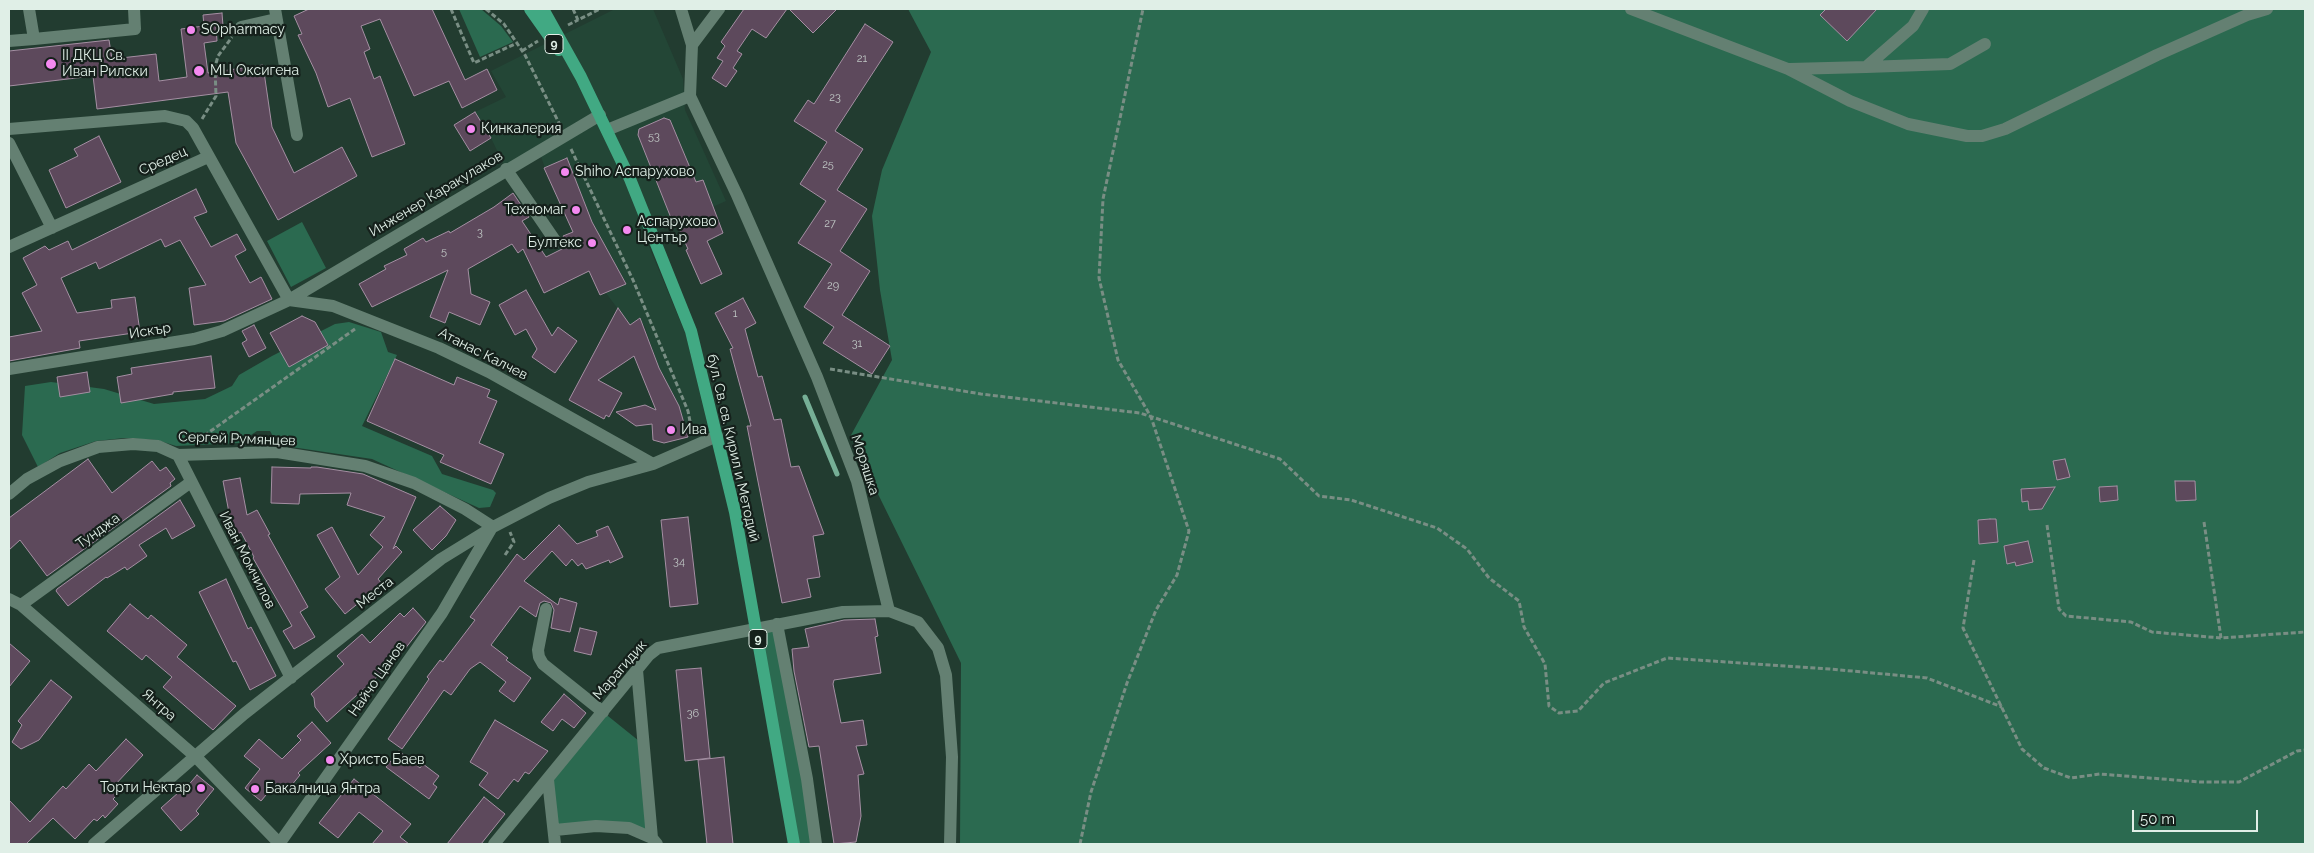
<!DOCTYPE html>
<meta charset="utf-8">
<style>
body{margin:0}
#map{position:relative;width:2314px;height:853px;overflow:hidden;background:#223c30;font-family:Raleway,sans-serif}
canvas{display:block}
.frame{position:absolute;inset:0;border:10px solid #e0efe7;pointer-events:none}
.scale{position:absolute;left:2132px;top:810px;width:126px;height:22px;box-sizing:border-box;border:2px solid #e0efe7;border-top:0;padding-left:6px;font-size:15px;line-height:18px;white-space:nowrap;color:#e0efe7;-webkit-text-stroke:4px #15201b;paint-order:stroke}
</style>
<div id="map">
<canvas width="2314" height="853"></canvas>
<div class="frame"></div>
<div class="scale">50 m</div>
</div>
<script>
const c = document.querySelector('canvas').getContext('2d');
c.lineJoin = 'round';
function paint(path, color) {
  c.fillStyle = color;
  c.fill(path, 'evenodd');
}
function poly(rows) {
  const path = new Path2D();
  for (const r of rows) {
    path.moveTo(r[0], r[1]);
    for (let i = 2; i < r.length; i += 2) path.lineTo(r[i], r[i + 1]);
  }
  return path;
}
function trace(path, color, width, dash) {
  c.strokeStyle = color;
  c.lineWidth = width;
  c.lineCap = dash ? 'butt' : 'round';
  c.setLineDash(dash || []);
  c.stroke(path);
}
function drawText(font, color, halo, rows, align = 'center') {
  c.font = font + ' Raleway,sans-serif';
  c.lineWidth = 4.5;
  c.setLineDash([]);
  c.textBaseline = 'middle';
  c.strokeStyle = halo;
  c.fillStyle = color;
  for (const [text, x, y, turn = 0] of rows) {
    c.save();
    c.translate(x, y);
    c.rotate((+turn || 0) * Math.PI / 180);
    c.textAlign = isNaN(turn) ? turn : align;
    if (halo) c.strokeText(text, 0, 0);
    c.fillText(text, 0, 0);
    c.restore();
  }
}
const built = poly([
 [615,9,653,9,683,79,685,110,726,201,645,237,686,335,709,432,688,437,679,406,659,368,645,327,639,318,630,325,606,293,626,283,592,222,567,158,545,168,539,151,506,169,491,138,475,112,506,97,491,71]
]);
const green = poly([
 [459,9,481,9,501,26,513,42,480,57],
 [908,9,2305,9,2305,844,960,844,961,663,850,437,892,360,880,290,872,216,882,170,931,52],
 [302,222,326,268,291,287,267,241],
 [349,322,381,332,388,352,397,355,362,426,432,456,442,474,493,490,496,493,490,507,479,508,372,459,278,445,270,431,257,431,239,443,176,446,157,440,124,438,96,441,60,453,38,467,22,435,25,386,51,382,104,389,154,404,205,399,232,386,239,375,272,356,335,324],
 [777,624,815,844,794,844,756,628],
 [603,712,644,745,652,838,629,828,555,830,548,780]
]);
const stream = poly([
 [805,397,837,474]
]);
const building = poly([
 [309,9,432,9,465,80,487,69,497,90,462,108,449,81,414,96,380,19,361,26,370,49,364,52,374,79,380,76,405,144,372,157,350,98,328,107,316,73,298,35,302,34,294,16,309,9],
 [744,9,787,9,766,38,752,29,737,51,742,54,733,68,737,71,726,87,712,78,723,61,717,58,725,46,721,42,744,9],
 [789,9,837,9,813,33,789,9],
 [1826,9,1877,9,1847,41,1820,15,1826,9],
 [222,13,223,26,216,27,217,41,204,43,208,73,263,65,272,127,294,173,342,147,357,176,278,220,236,143,228,92,97,109,93,76,9,86,9,51,109,40,112,59,156,54,159,81,187,77,181,29,204,26,203,15,222,13],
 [865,24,893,42,835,131,863,149,837,190,867,209,840,251,870,271,842,315,890,346,872,374,823,343,834,327,804,307,832,264,798,243,826,201,800,184,827,142,794,121,808,100,814,104,865,24],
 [475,112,491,138,470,151,454,125,475,112],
 [664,118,670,120,696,182,703,180,723,233,707,241,722,274,701,284,686,250,688,249,676,222,673,223,638,135,639,129,664,118],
 [99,136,121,182,66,208,49,170,78,156,74,149,99,136],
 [567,158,592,222,626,284,600,295,589,271,544,293,523,249,518,253,512,244,468,269,471,294,490,302,480,325,449,312,445,323,430,317,448,270,372,307,359,284,386,269,384,266,407,255,404,249,423,238,426,242,449,231,450,233,494,207,513,193,529,217,522,221,546,257,568,246,563,236,573,232,544,168,567,158],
 [196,189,207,212,194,217,211,247,237,234,246,250,235,256,250,283,261,277,272,299,224,321,194,325,189,288,206,285,180,240,165,247,161,239,99,269,96,262,61,278,77,313,112,308,111,300,135,297,140,332,79,341,80,348,9,361,9,337,42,331,22,293,37,285,23,258,45,246,49,250,68,241,72,250,196,189],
 [526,290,552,336,558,327,577,341,555,373,532,357,537,349,526,329,515,335,499,305,526,290],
 [743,298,756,323,745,329,758,377,762,376,774,420,781,419,791,467,799,466,824,534,813,536,820,577,807,579,811,597,782,603,747,426,751,426,730,349,733,348,715,313,743,298],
 [618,308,630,325,640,318,659,368,679,406,688,437,664,443,653,440,652,424,636,426,616,412,645,405,656,410,634,356,598,380,622,393,609,417,606,415,604,419,569,400,618,308],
 [302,316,315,322,328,345,289,367,270,333,302,316],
 [254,325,266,348,249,357,242,343,247,340,242,331,254,325],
 [211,356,215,388,173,392,173,394,121,403,117,377,132,374,131,368,211,356],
 [395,359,454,385,457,377,490,390,487,397,497,401,479,443,504,454,491,484,440,462,444,455,367,421,395,359],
 [87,372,90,392,60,397,57,377,87,372],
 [88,459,112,493,152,461,160,471,166,467,175,479,170,483,171,486,47,576,20,540,9,550,9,518,88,459],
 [2065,459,2070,477,2057,480,2053,461,2065,459],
 [272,467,311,468,311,467,317,467,363,474,416,497,393,549,396,546,402,552,378,579,382,584,345,614,325,589,340,577,317,535,332,527,358,575,383,547,370,535,385,517,347,505,351,493,300,494,299,504,271,503,272,467],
 [240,478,247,515,257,510,270,534,268,535,308,607,300,612,315,637,294,649,283,631,292,626,253,558,254,557,241,532,237,535,228,519,230,518,223,481,240,478],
 [2175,481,2195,481,2196,500,2176,501,2175,481],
 [2117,486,2118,500,2100,502,2099,487,2117,486],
 [2055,487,2042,509,2029,510,2028,501,2022,502,2021,489,2055,487],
 [180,500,195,526,172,539,166,528,139,545,147,556,127,570,125,567,107,578,106,577,68,606,56,591,57,589,180,500],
 [440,506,456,520,446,536,432,550,413,530,440,506],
 [688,517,698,604,670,607,661,520,688,517],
 [1990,519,1996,519,1998,542,1979,544,1978,520,1990,519],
 [559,525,577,544,598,536,596,531,608,526,623,557,610,563,609,560,586,569,582,563,578,566,572,559,566,566,552,551,524,581,558,605,560,598,577,603,570,632,551,628,554,610,551,603,544,601,540,603,536,617,520,606,491,645,508,658,506,660,531,678,514,702,499,691,506,682,480,662,470,669,451,695,444,690,402,749,388,739,429,679,427,677,440,660,443,662,475,620,470,617,517,554,524,560,559,525],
 [2028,541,2033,562,2016,566,2015,562,2007,564,2004,546,2028,541],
 [226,579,248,629,251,627,276,676,250,690,236,661,233,662,199,592,226,579],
 [130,604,148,619,151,615,187,645,177,657,236,706,213,730,163,687,172,677,146,655,142,660,107,631,130,604],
 [413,608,426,622,397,659,327,722,315,707,314,698,311,694,344,664,337,656,362,634,370,643,400,613,404,617,413,608],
 [875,619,878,636,875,637,881,673,834,680,833,684,841,723,863,720,867,745,856,746,864,774,858,775,861,816,856,842,834,844,819,746,809,747,794,671,792,649,809,647,805,629,844,620,875,619],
 [580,628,597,632,591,655,574,651,580,628],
 [9,643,30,661,9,687,9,643],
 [701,668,710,758,685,761,676,670,701,668],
 [51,680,72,697,39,740,21,749,12,742,22,725,18,721,51,680],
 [564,694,586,713,574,728,562,719,553,731,541,722,564,694],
 [495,720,548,751,529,774,525,772,518,782,514,779,498,799,479,785,488,773,470,762,495,720],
 [312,722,331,743,298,773,300,775,286,792,276,783,261,801,245,788,260,769,244,756,259,739,282,759,301,740,297,736,312,722],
 [126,739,143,755,113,787,119,793,113,799,118,804,105,818,103,815,97,821,94,819,75,839,53,818,26,844,9,844,9,800,30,822,63,786,66,789,89,764,96,771,126,739],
 [399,751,420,768,423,764,439,776,433,784,437,787,429,799,386,767,399,751],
 [724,757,733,844,707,844,698,760,724,757],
 [197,775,214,789,196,811,199,814,181,831,161,808,179,792,181,794,197,775],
 [354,779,411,824,400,837,409,844,372,844,383,831,359,812,338,838,319,823,354,779],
 [484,797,505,814,481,844,447,844,484,797]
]);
const path = poly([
 [451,9,474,63,517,43],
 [486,9,504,24,525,55,560,125],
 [573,9,578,20,600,9],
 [568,25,578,20],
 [522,51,538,41],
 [202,119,216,96,215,67,218,56,232,37],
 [571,149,633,280,688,411,692,432],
 [830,369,981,394,1140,413,1280,459,1319,496,1351,500,1437,528,1467,549,1489,578,1519,601,1524,627,1545,664,1549,706,1559,713,1578,711,1604,683,1667,658,1830,669,1927,678,2002,707],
 [198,440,355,329],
 [2204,522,2221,638],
 [2047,525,2059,609,2066,616,2131,622,2152,632,2221,638,2305,632],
 [505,555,514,542,510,532],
 [1974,560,1963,628,2022,749,2044,768,2071,778,2100,774,2200,782,2239,782,2297,751,2305,750],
 [1080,844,1091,792,1127,683,1156,610,1177,575,1189,531,1151,417,1118,360,1099,278,1103,199,1143,9]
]);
const minor = poly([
 [275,9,297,135],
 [681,9,692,45],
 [719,9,692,45,690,96,737,195,817,377,857,481,889,611,918,622,938,648,946,675,952,757,950,844],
 [1631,9,1788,69,1850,101,1908,124,1967,136,1982,136,2005,129,2157,55,2247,15,2267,9],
 [241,27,276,19],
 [34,39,135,29,134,9],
 [9,41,34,39,29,9],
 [1866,67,1950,64,1985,44],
 [1790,69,1866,67,1913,26,1923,9],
 [9,129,165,116,186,121,193,128,289,300],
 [607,130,690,96],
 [9,143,52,228],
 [506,169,556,242],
 [9,247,208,157],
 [289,300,333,306,439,348,489,372,653,464],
 [9,369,194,339,222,331,289,300,600,115],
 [178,455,291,678],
 [9,494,27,479,60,461,98,447,133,444,158,446,178,455,277,452,365,466,414,483,465,509,493,527],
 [9,599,21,605,196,757,280,844],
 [21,605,191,482],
 [546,609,538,650,539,657,543,664,603,712],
 [777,624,807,779,816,844],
 [637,670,652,838],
 [548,780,555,844],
 [555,830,596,826,629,828,652,838,657,844],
 [94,844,244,714,441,559,493,527,549,498,588,482,653,464,717,436],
 [279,844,442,613,491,529],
 [494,844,649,655,658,648,843,612,889,611]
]);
const major = poly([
 [530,9,559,50],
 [543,9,581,77,630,179,691,331,735,512,794,844]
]);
const markers = [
 [191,30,5,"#f489f0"],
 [51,64,6,"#f489f0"],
 [199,71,6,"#f489f0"],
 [471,129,5,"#f489f0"],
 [565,172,5,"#f489f0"],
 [576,210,5,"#f489f0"],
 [627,230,5,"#f489f0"],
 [592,243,5,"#f489f0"],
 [671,430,5,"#f489f0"],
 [330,760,5,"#f489f0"],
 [201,788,5,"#f489f0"],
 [255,789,5,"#f489f0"]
];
const numberNames = [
 ["21",862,59],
 ["23",835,98],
 ["53",654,137],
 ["25",828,165],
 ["27",830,224],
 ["3",480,233],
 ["5",444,252],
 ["29",833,286],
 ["1",735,314],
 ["31",857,344],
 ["34",679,562],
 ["36",693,714]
];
const shields = [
 [554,44,18],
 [758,639,18]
];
const shieldNames = [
 ["9",554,44],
 ["9",758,639]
];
const poiNames = [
 ["SOpharmacy",201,30],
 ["II ДКЦ Св.",62,56],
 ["Иван Рилски",62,72],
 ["МЦ Оксигена",210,71],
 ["Кинкалерия",481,129],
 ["Shiho Аспарухово",575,172],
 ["Техномаг",566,210,"right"],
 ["Аспарухово",637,222],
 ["Център",637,238],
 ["Бултекс",582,243,"right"],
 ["Ива",681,430],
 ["Христо Баев",340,760],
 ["Торти Нектар",191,788,"right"],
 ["Бакалница Янтра",265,789]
];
const streetNames = [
 ["Средец",163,161,-24],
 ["Инженер Каракулаков",436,194,-31],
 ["Искър",150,331,-9],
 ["Атанас Калчев",483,354,27],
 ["Сергей Румянцев",237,439,2],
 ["бул. Св. св. Кирил и Методий",733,448,77],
 ["Моряшка",865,465,72],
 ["Тунджа",98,531,-36],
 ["Иван Момчилов",247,560,63],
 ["Места",375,593,-38],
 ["Марагидик",620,670,-49],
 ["Найчо Цанов",377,679,-55],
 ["Янтра",159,705,41]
];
paint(built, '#234636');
paint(green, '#2b6a50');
trace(stream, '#76af96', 5);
paint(building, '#5d495c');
trace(building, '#a58fa3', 1);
trace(path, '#798e84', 3, [5, 2.5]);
trace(minor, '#648072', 12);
trace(major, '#41a983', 12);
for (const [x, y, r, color] of markers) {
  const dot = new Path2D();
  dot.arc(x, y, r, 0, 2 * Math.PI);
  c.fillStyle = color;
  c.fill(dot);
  trace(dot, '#15201b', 2);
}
drawText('11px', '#bfc6c4', null, numberNames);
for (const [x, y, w] of shields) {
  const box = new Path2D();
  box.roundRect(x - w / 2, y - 9.5, w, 19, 4);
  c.fillStyle = '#15201b';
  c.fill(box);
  trace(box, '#e0efe7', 1);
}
drawText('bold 12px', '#e0efe7', null, shieldNames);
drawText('14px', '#e0efe7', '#15201b', poiNames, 'left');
drawText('14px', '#e0efe7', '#15201b', streetNames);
</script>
